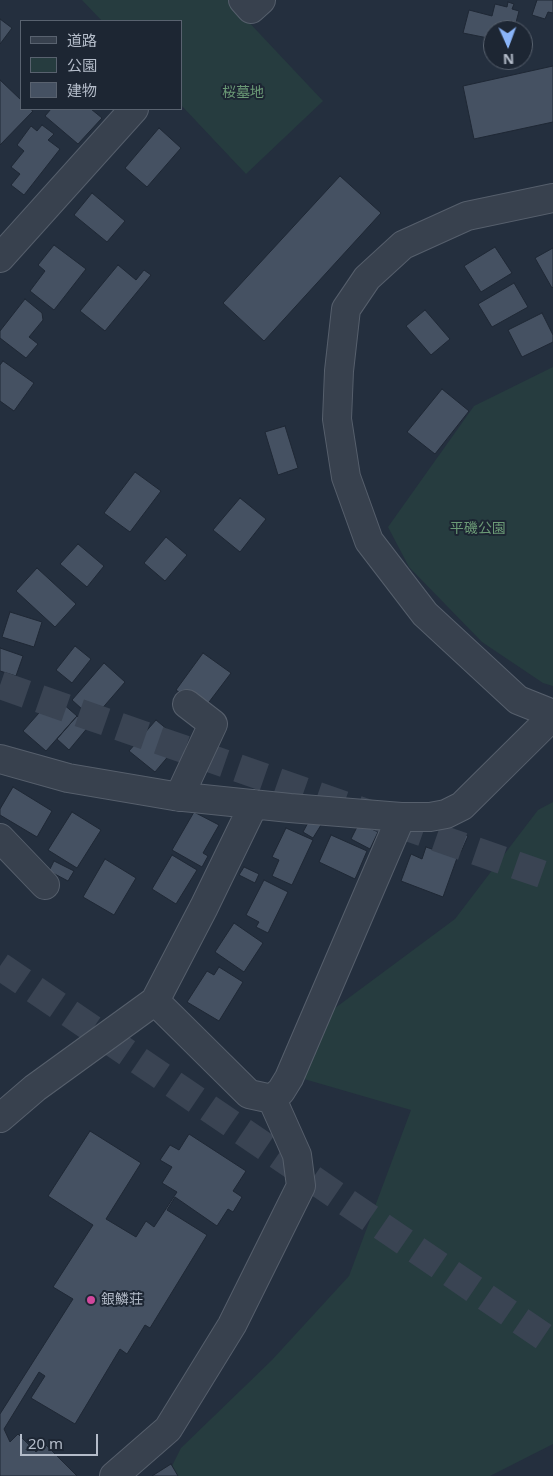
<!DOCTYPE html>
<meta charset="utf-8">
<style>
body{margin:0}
#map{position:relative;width:553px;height:1476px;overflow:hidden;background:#242f3e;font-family:"Noto Sans","Noto Sans JP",sans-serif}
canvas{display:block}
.legend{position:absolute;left:20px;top:20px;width:162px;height:90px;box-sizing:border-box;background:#1d2633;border:1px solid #59626f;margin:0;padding:6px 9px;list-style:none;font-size:15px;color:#b4bcc9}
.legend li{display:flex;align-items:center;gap:10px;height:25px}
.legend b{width:25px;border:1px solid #59626f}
.north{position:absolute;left:483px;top:20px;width:50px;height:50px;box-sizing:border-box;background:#1d2633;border:1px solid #59626f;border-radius:50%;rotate:178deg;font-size:14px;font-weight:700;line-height:20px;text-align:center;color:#b4bcc9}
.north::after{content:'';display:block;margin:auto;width:18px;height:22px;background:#8ab4f8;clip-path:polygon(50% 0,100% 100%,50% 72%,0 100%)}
.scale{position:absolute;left:20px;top:1434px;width:78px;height:22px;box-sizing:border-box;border:2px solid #b4bcc9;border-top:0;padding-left:6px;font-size:15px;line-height:18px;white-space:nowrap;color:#b4bcc9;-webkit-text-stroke:4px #1d2633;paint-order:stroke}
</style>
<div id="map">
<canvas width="553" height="1476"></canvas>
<ul class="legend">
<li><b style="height:6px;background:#38414e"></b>道路</li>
<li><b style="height:14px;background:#263c3f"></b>公園</li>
<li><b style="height:14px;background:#455162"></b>建物</li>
</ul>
<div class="north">N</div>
<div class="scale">20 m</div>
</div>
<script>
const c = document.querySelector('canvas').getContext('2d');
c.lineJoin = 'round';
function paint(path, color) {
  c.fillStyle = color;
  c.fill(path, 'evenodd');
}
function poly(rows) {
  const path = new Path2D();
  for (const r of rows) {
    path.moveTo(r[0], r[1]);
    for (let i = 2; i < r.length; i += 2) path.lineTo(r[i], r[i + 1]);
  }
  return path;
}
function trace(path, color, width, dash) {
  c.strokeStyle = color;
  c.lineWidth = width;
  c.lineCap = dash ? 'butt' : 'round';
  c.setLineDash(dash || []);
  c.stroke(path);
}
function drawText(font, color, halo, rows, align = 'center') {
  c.font = font + ' "Noto Sans","Noto Sans JP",sans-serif';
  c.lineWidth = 4;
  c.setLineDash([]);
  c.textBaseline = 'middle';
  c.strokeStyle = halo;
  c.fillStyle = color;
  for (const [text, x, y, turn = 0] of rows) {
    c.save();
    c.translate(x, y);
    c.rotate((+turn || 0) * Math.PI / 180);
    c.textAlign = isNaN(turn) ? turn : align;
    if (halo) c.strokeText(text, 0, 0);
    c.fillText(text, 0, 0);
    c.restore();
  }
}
const green = poly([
 [82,0,228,0,323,101,246,174,181,105,181,21,102,21],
 [553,367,553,686,543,683,482,642,409,567,388,527,474,406],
 [553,802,553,1444,490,1476,167,1476,181,1448,272,1360,349,1276,411,1110,304,1079,323,1017,455,919,538,810]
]);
const building = poly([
 [537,0,553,0,553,13,548,12,545,19,532,15,537,0],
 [508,2,514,4,512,9,519,11,514,30,493,30,493,39,463,33,469,10,492,16,495,4,507,7,508,2],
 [0,19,12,28,0,44,0,19],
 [553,66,553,122,474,139,463,86,553,66],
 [0,80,21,100,21,109,30,109,33,111,0,145,0,80],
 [51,109,91,109,102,118,78,144,45,116,51,109],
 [42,125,54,134,48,140,60,149,24,195,11,185,20,174,11,167,24,151,17,145,31,126,37,131,42,125],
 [159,128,181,148,147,187,125,168,159,128],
 [340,176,381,213,264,341,223,303,340,176],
 [92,193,125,221,107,242,74,215,92,193],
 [54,245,86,269,54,310,30,291,45,271,38,265,54,245],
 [495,247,512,273,481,292,464,266,495,247],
 [553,248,553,287,552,288,535,258,553,248],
 [118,265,136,280,144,270,151,275,105,331,80,311,118,265],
 [514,283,528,307,492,327,478,304,514,283],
 [25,299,42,313,43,320,29,337,38,344,26,358,0,338,0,331,25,299],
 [425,310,450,339,431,355,406,326,425,310],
 [542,313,553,335,553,342,522,357,508,330,542,313],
 [3,361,34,383,14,411,0,401,0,365,3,361],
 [442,389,469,411,435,454,407,432,442,389],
 [285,426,298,468,278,475,265,432,285,426],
 [135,472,161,491,130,532,104,513,135,472],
 [240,498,266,519,240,552,213,530,240,498],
 [166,537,187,555,165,581,144,563,166,537],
 [78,544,104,566,87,587,60,564,78,544],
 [37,568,76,604,55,627,16,591,37,568],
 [10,612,42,622,34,647,2,637,10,612],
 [75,646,91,659,72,683,56,670,75,646],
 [0,648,23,656,16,676,0,671,0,648],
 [203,653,231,673,203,710,176,690,203,653],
 [104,663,125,682,93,719,72,700,104,663],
 [54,696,77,716,46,751,23,731,54,696],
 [77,716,89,726,69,750,57,739,77,716],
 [156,720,181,741,155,772,129,751,156,720],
 [13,787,52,811,37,837,0,815,0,809,13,787],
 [72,812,101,830,77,868,48,850,72,812],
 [194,812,219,825,203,853,208,856,202,867,172,850,194,812],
 [310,819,321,825,313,838,303,832,310,819],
 [359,823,378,832,370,849,351,839,359,823],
 [286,828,313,840,292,885,272,876,279,860,272,857,286,828],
 [456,830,468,836,461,852,448,846,456,830],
 [331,835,367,851,355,879,319,862,331,835],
 [426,847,457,858,443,897,401,881,411,854,422,859,426,847],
 [172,855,197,870,176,904,152,889,172,855],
 [105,859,136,878,114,915,83,897,105,859],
 [54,861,74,871,68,881,49,871,54,861],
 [244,867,259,874,255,883,239,875,244,867],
 [264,880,288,892,268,933,256,927,259,922,246,915,264,880],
 [234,923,263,943,244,972,215,952,234,923],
 [219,967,243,982,219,1021,187,1002,207,971,214,975,219,967],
 [90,1131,141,1163,106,1219,136,1237,146,1221,154,1227,177,1192,162,1183,172,1167,160,1160,170,1145,179,1150,189,1134,246,1171,233,1191,242,1197,233,1212,228,1209,217,1226,175,1197,167,1210,207,1235,150,1328,145,1325,127,1354,120,1349,75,1424,31,1398,45,1376,39,1372,4,1429,10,1442,18,1434,36,1452,45,1444,77,1476,0,1476,0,1414,73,1299,53,1287,93,1225,48,1196,90,1131],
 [171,1464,178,1476,152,1476,171,1464]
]);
const highwayTunnel = poly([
 [0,685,553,878],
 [0,966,553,1343]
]);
const minor = poly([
 [243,0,251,9,261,0],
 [553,198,467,216,403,245,367,278,346,309,339,371,337,419,346,477,369,541,425,614,518,700,553,714],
 [0,258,134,109],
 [0,759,68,778,174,796,290,808,401,817,430,817,446,814,462,806,553,716],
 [179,797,213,724,187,704],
 [0,838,45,885],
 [155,1001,249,1094,272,1099,281,1091,289,1078,401,817],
 [0,1118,35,1088,155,1001,204,907,254,804],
 [114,1476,168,1429,232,1325,301,1186,297,1155,272,1099]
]);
const markers = [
 [91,1300,5,"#d1479c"]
];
const parkNames = [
 ["桜墓地",243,93],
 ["平磯公園",478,529]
];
const poiNames = [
 ["銀鱗荘",101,1300]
];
paint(green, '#263c3f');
paint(building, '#455162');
trace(building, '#1f2835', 1);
trace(highwayTunnel, '#3a4453', 28, [28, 14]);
trace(minor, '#565f6c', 30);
trace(minor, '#38414e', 28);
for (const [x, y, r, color] of markers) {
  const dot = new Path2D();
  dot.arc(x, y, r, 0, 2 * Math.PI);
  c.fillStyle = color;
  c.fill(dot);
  trace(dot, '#1d2633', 2);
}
drawText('14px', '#6b9a76', '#1d2633', parkNames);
drawText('14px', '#b4bcc9', '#1d2633', poiNames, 'left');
</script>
